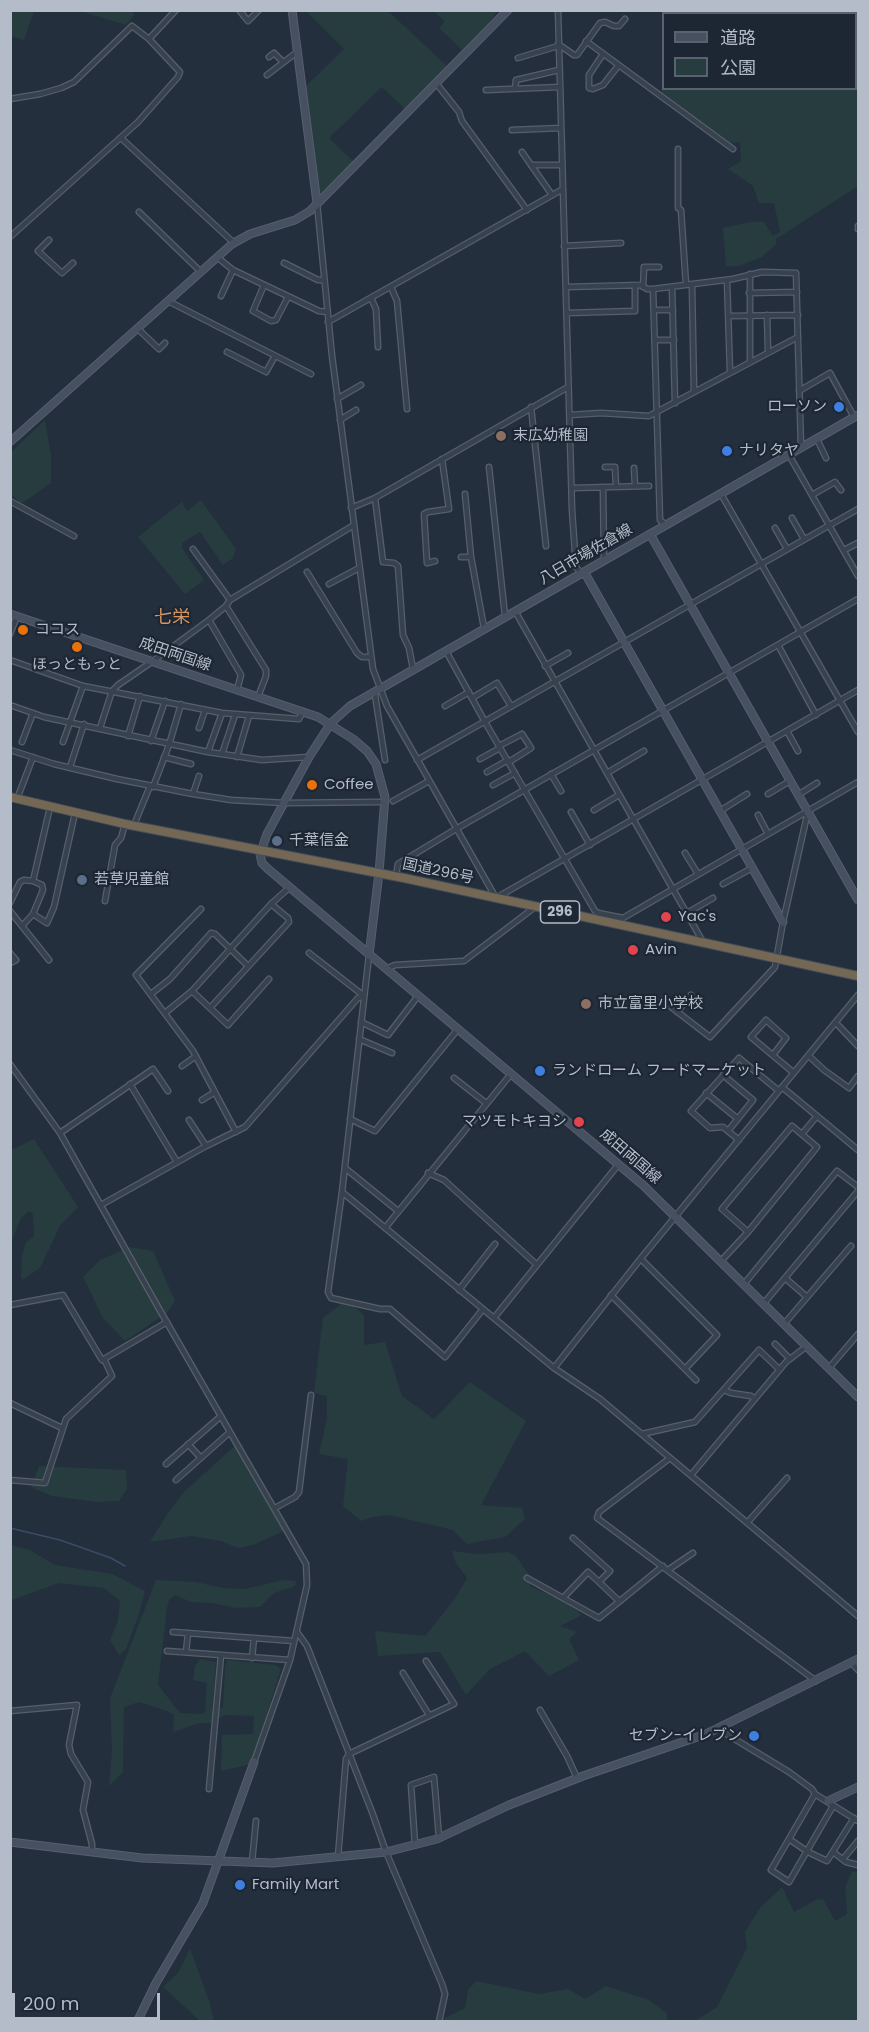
<!DOCTYPE html>
<meta charset="utf-8">
<style>
body{margin:0}
#map{position:relative;width:869px;height:2032px;overflow:hidden;background:#242f3e;font-family:Poppins,"Noto Sans JP",sans-serif}
canvas{display:block}
.frame{position:absolute;inset:0;border:12px solid #b4bcc9;pointer-events:none}
.legend{position:absolute;left:662px;top:12px;width:195px;height:78px;box-sizing:border-box;background:#1d2633;border:2px solid #59626f;margin:0;padding:8px 10px;list-style:none;font-size:18px;color:#b4bcc9}
.legend li{display:flex;align-items:center;gap:12px;height:30px}
.legend b{width:30px;border:2px solid #59626f}
.scale{position:absolute;left:12px;top:1993px;width:148px;height:27px;box-sizing:border-box;border:3px solid #b4bcc9;border-top:0;padding-left:8px;font-size:18px;line-height:21px;white-space:nowrap;color:#b4bcc9;-webkit-text-stroke:4px #1d2633;paint-order:stroke}
</style>
<div id="map">
<canvas width="869" height="2032"></canvas>
<div class="frame"></div>
<ul class="legend">
<li><b style="height:8px;background:#465061"></b>道路</li>
<li><b style="height:16px;background:#263c3f"></b>公園</li>
</ul>
<div class="scale">200 m</div>
</div>
<script>
const c = document.querySelector('canvas').getContext('2d');
c.lineJoin = 'round';
function paint(path, color) {
  c.fillStyle = color;
  c.fill(path, 'evenodd');
}
function poly(rows) {
  const path = new Path2D();
  for (const r of rows) {
    path.moveTo(r[0], r[1]);
    for (let i = 2; i < r.length; i += 2) path.lineTo(r[i], r[i + 1]);
  }
  return path;
}
function trace(path, color, width, dash) {
  c.strokeStyle = color;
  c.lineWidth = width;
  c.lineCap = dash ? 'butt' : 'round';
  c.setLineDash(dash || []);
  c.stroke(path);
}
function drawText(font, color, halo, rows, align = 'center') {
  c.font = font + ' Poppins,"Noto Sans JP",sans-serif';
  c.lineWidth = 4.5;
  c.setLineDash([]);
  c.textBaseline = 'middle';
  c.strokeStyle = halo;
  c.fillStyle = color;
  for (const [text, x, y, turn = 0] of rows) {
    c.save();
    c.translate(x, y);
    c.rotate((+turn || 0) * Math.PI / 180);
    c.textAlign = isNaN(turn) ? turn : align;
    if (halo) c.strokeText(text, 0, 0);
    c.fillText(text, 0, 0);
    c.restore();
  }
}
const green = poly([
 [11,11,34,11,24,40,11,36],
 [80,11,133,11,134,15,126,25],
 [306,11,388,11,447,66,405,109,382,87,329,138,354,162,322,193,319,192,306,86,344,49],
 [433,11,497,11,493,18,462,50,439,28,445,21],
 [856,86,858,86,858,186,776,239,776,244,762,257,739,266,726,266,723,228,750,222,764,222,773,236,780,232,774,203,759,203,753,186,728,169,741,161,740,142,731,143,661,92,663,88,856,88],
 [45,420,51,455,51,483,21,504,11,494,11,452],
 [201,500,236,549,233,558,223,565,200,532,182,543,182,548,204,580,185,594,138,537,182,502,187,511],
 [34,1139,78,1207,60,1226,40,1268,22,1280,21,1275,22,1255,26,1242,34,1236,33,1214,29,1211,21,1218,11,1243,11,1150],
 [130,1247,153,1251,175,1301,167,1313,125,1341,103,1318,83,1277,100,1260],
 [346,1300,364,1315,364,1345,385,1342,402,1396,434,1419,470,1382,526,1421,481,1505,522,1508,525,1519,505,1537,467,1544,453,1530,389,1515,372,1517,361,1521,343,1506,348,1459,319,1454,327,1418,327,1396,314,1393,323,1318],
 [237,1444,286,1530,253,1545,238,1548,221,1541,191,1536,150,1542,168,1513,184,1492],
 [39,1466,126,1470,127,1489,119,1501,97,1502,52,1496,31,1487],
 [10,1545,30,1550,55,1565,112,1574,145,1591,140,1611,126,1649,119,1655,110,1640,118,1621,120,1601,104,1588,59,1583,12,1600,11,1599],
 [452,1551,478,1554,508,1552,516,1556,529,1575,531,1587,556,1597,575,1609,582,1615,560,1626,577,1632,569,1639,579,1660,549,1676,525,1651,490,1669,466,1695,440,1652,378,1656,375,1631,425,1636,454,1600,467,1578,456,1563],
 [156,1580,196,1582,223,1588,244,1589,284,1580,296,1581,295,1586,274,1593,260,1607,235,1608,212,1603,191,1602,175,1595,169,1600,167,1608,158,1685,180,1713,197,1714,205,1713,207,1683,193,1680,195,1666,200,1659,216,1662,212,1712,223,1707,225,1667,227,1660,276,1665,281,1669,251,1764,221,1771,222,1735,253,1734,254,1716,225,1715,210,1723,200,1723,173,1732,174,1715,167,1711,139,1702,124,1707,123,1772,109,1786,112,1751,110,1698],
 [852,1871,858,1873,858,2021,695,2021,717,2007,747,1948,745,1932,760,1908,782,1887,794,1912,816,1900,823,1899,835,1921,847,1914,845,1887],
 [190,1949,209,2000,214,2021,200,2021,163,1987,178,1973],
 [476,1981,539,1994,568,1989,585,1999,606,1986,649,2000,667,2013,667,2021,442,2021,445,2018,465,2008,468,1990]
]);
const stream = poly([
 [10,1528,60,1540,111,1558,125,1566]
]);
const street = poly([
 [239,10,248,21,259,10],
 [558,10,572,510,576,567,581,573],
 [149,39,176,10],
 [586,41,733,149],
 [558,44,574,55,577,55,600,23,605,22,614,26,619,26,625,19],
 [603,54,589,75,589,88,593,89,603,85,618,66],
 [269,57,274,53,283,62],
 [518,58,558,46],
 [267,75,297,52],
 [436,83,459,112,462,121,527,210],
 [515,89,516,80,559,70],
 [486,90,560,87],
 [10,99,40,94,61,88,74,82,132,26,149,39,180,72,178,77,138,122,10,237],
 [512,130,561,128],
 [121,138,234,243],
 [678,149,678,208,681,210,686,285],
 [522,152,552,195],
 [531,165,562,165],
 [317,203,332,356,373,669,387,706,496,898,858,690],
 [139,212,201,272],
 [858,226,858,229],
 [49,240,38,251,62,273,73,263],
 [564,246,621,243],
 [217,257,233,270,319,311,327,312],
 [284,263,318,280,324,280],
 [750,274,750,361],
 [727,280,730,372],
 [264,285,253,311,271,321,276,320,288,297],
 [692,285,694,392],
 [391,287,397,301,407,409],
 [566,287,641,285,647,289,653,289,733,279,762,272,796,273,801,448],
 [643,287,644,267,659,267],
 [672,287,675,403],
 [653,289,660,520,666,525],
 [749,293,797,292],
 [221,296,233,270],
 [371,298,376,309,378,347],
 [168,301,311,374],
 [654,310,673,310],
 [567,313,635,311,635,285],
 [767,315,768,352],
 [729,316,798,315],
 [328,322,563,189],
 [138,329,159,349,165,343],
 [655,340,674,340],
 [227,352,266,372,275,356],
 [799,391,830,373,854,417],
 [337,399,361,385],
 [531,407,546,546],
 [570,415,601,413,649,416,798,337],
 [340,420,356,410],
 [817,439,826,458],
 [789,455,858,576],
 [489,467,505,616],
 [605,467,615,467,616,487],
 [634,468,635,486],
 [603,487,604,560],
 [572,488,649,486],
 [465,494,471,557,484,628],
 [721,494,858,732],
 [812,495,835,482,841,490],
 [375,498,383,562,394,563,398,566,403,635,409,648,413,669],
 [10,501,74,536],
 [351,508,375,498,568,387],
 [792,518,804,539],
 [775,528,787,549],
 [193,549,230,600],
 [844,550,858,543],
 [461,557,471,557],
 [435,561,427,563,424,514,428,512,449,509,442,459],
 [307,572,357,653,362,657,370,657],
 [329,584,359,568],
 [226,606,266,670,266,676,258,697],
 [515,611,703,942],
 [209,620,241,675,237,690],
 [10,634,17,616],
 [778,645,816,715],
 [446,651,485,722,595,911,598,913,623,918,858,782],
 [10,660,83,686,222,713,299,719,303,711],
 [545,666,568,653],
 [375,695,385,760],
 [472,698,497,683,511,706],
 [10,705,44,717,208,752,262,760,309,757],
 [445,706,469,692],
 [100,728,112,691,118,685,153,661,209,620,226,606,230,600,354,525],
 [199,728,205,710],
 [787,731,798,751],
 [128,736,140,696],
 [151,741,165,701],
 [22,742,33,713],
 [63,742,83,686],
 [499,746,522,734,531,748,509,762],
 [10,750,54,764,117,779,193,794,231,800,285,803,379,802],
 [208,752,222,713],
 [222,754,235,715],
 [164,757,191,764],
 [237,757,249,716],
 [480,759,500,748],
 [417,760,858,509],
 [70,767,84,724],
 [487,772,508,760],
 [607,773,644,751],
 [551,774,561,791],
 [493,785,515,773],
 [153,787,169,745,181,704],
 [193,794,199,776],
 [768,794,790,781],
 [798,795,817,783],
 [17,799,33,757],
 [393,801,429,781],
 [594,810,619,795],
 [720,811,747,794],
 [571,812,590,845],
 [758,815,768,834],
 [134,825,150,786],
 [685,853,698,874],
 [396,876,398,864,456,829,858,599],
 [33,881,50,807],
 [723,884,752,868],
 [105,901,115,845,121,838,125,824],
 [10,903,20,882,24,880,33,881,42,885,43,890,33,914,23,925],
 [201,909,136,975,193,1051,236,1132],
 [10,911,49,960],
 [687,913,713,898],
 [33,914,47,923,54,907,75,813],
 [10,953,16,960,10,963],
 [369,955,342,1192,328,1292,331,1298,380,1309,390,1309,445,1357,483,1309],
 [386,969,395,965,464,961,535,907],
 [192,991,228,1025,269,979],
 [151,994,170,979,211,933,215,934,248,966],
 [662,1000,710,1037,775,967,783,922,808,811],
 [210,1008,289,922,288,918,271,904],
 [677,1012,691,995],
 [165,1013,192,991,271,904,290,887],
 [361,1022,388,1035,418,996],
 [836,1023,858,1046],
 [359,1039,392,1053],
 [773,1055,786,1038,766,1020,751,1037,794,1073],
 [809,1056,824,1070,849,1088,858,1076],
 [10,1064,60,1133,162,1314,306,1564,307,1585,290,1660,254,1762],
 [182,1066,196,1056],
 [723,1075,753,1100,728,1131],
 [454,1078,486,1103],
 [130,1084,177,1162],
 [782,1087,858,1150],
 [706,1093,738,1119],
 [202,1100,215,1092],
 [350,1119,375,1131,458,1029],
 [189,1120,206,1146],
 [60,1133,153,1069,168,1091],
 [802,1134,817,1116],
 [739,1140,723,1127,710,1128,691,1111,739,1058,779,1091],
 [345,1168,398,1211],
 [428,1173,444,1180,537,1265],
 [342,1192,554,1368,600,1399,858,1616],
 [101,1205,206,1146,245,1127,358,998,364,996,309,953],
 [385,1228,511,1074],
 [641,1259,717,1335,685,1369],
 [721,1261,748,1232,817,1147,792,1126,722,1209,748,1232],
 [785,1278,807,1297],
 [744,1284,837,1171,858,1187],
 [459,1290,495,1244],
 [611,1295,696,1380],
 [764,1303,858,1191],
 [10,1305,63,1295,102,1360,104,1359,112,1376,66,1419,45,1483,10,1480],
 [494,1318,618,1165],
 [784,1324,851,1246],
 [775,1344,790,1359],
 [104,1359,167,1322],
 [554,1368,642,1257,858,995],
 [829,1368,858,1334],
 [724,1390,731,1393,751,1396,755,1399],
 [10,1403,62,1428],
 [642,1434,695,1422,759,1350,779,1369],
 [188,1444,201,1458],
 [670,1458,599,1512,597,1518,816,1681],
 [166,1464,221,1416],
 [691,1475,786,1362,807,1346],
 [176,1480,230,1432],
 [275,1508,295,1497,299,1492,311,1395],
 [747,1523,787,1478],
 [668,1570,693,1553],
 [527,1578,563,1598,588,1572,599,1582,610,1571,573,1538],
 [599,1582,619,1601],
 [563,1598,599,1618,663,1566],
 [173,1632,294,1641],
 [297,1632,307,1646,372,1812,386,1852,442,1984,445,1994,439,2022],
 [167,1651,290,1660],
 [186,1652,188,1633],
 [252,1658,254,1638],
 [852,1663,858,1670],
 [403,1673,429,1715],
 [540,1710,567,1756,577,1778],
 [10,1711,77,1705,69,1745,71,1754,88,1782,83,1810,92,1844,92,1852],
 [721,1728,723,1732,789,1772,812,1789,815,1794,858,1821],
 [209,1789,221,1655],
 [815,1794,771,1870,789,1882,833,1806],
 [789,1839,808,1852,827,1861,854,1818],
 [415,1845,411,1785,434,1777,439,1837],
 [833,1852,846,1862,858,1865],
 [338,1857,346,1759,349,1754,454,1704,426,1661],
 [843,1859,858,1841],
 [252,1862,256,1821]
]);
const secondary = poly([
 [292,10,317,203],
 [858,415,350,706,331,723,309,757,267,834,260,854,262,863,268,869,644,1186,858,1397],
 [10,442,232,244,250,234,295,220,310,211,508,10],
 [650,534,858,900],
 [581,573,586,575,783,922],
 [10,614,318,717,353,739,367,751,376,764,385,797,379,873,369,955],
 [828,1801,858,1787],
 [10,1842,142,1858,273,1863,386,1852,437,1839,509,1805,583,1776,706,1734,858,1659],
 [137,2022,156,1983,203,1903,254,1762]
]);
const highway = poly([
 [10,797,125,824,404,878,858,976]
]);
const markers = [
 [839,407,6,"#3f7fe0"],
 [501,436,6,"#8d6e63"],
 [727,451,6,"#3f7fe0"],
 [23,630,6,"#e8710a"],
 [77,647,6,"#e8710a"],
 [312,785,6,"#e8710a"],
 [277,841,6,"#5c6f8a"],
 [82,880,6,"#5c6f8a"],
 [666,917,6,"#e0444e"],
 [633,950,6,"#e0444e"],
 [586,1004,6,"#8d6e63"],
 [540,1071,6,"#3f7fe0"],
 [579,1122,6,"#e0444e"],
 [754,1736,6,"#3f7fe0"],
 [240,1885,6,"#3f7fe0"]
];
const shields = [
 [560,912,39]
];
const shieldNames = [
 ["296",560,912]
];
const poiNames = [
 ["ローソン",827,407,"right"],
 ["末広幼稚園",513,436],
 ["ナリタヤ",739,451],
 ["ココス",35,630],
 ["ほっともっと",77,665,"center"],
 ["Coffee",324,785],
 ["千葉信金",289,841],
 ["若草児童館",94,880],
 ["Yac's",678,917],
 ["Avin",645,950],
 ["市立富里小学校",598,1004],
 ["ランドローム フードマーケット",552,1071],
 ["マツモトキヨシ",567,1122,"right"],
 ["セブン-イレブン",742,1736,"right"],
 ["Family Mart",252,1885]
];
const streetNames = [
 ["八日市場佐倉線",586,555,-30],
 ["成田両国線",175,655,19],
 ["国道296号",438,872,12],
 ["成田両国線",630,1157,41]
];
const quarterNames = [
 ["七栄",172,618]
];
paint(green, '#263c3f');
trace(stream, '#394c67', 1.5);
trace(street, '#565f6c', 7);
trace(secondary, '#565f6c', 9);
trace(highway, '#434c59', 10);
trace(street, '#38414e', 4.5);
trace(secondary, '#465061', 7);
trace(highway, '#746855', 8);
for (const [x, y, r, color] of markers) {
  const dot = new Path2D();
  dot.arc(x, y, r, 0, 2 * Math.PI);
  c.fillStyle = color;
  c.fill(dot);
  trace(dot, '#1d2633', 2);
}
for (const [x, y, w] of shields) {
  const box = new Path2D();
  box.roundRect(x - w / 2, y - 11, w, 22, 4.5);
  c.fillStyle = '#1d2633';
  c.fill(box);
  trace(box, '#b4bcc9', 1.5);
}
drawText('bold 14px', '#b4bcc9', null, shieldNames);
drawText('15px', '#b4bcc9', '#1d2633', poiNames, 'left');
drawText('15px', '#b4bcc9', '#1d2633', streetNames);
drawText('18px', '#d59563', '#1d2633', quarterNames);
</script>
